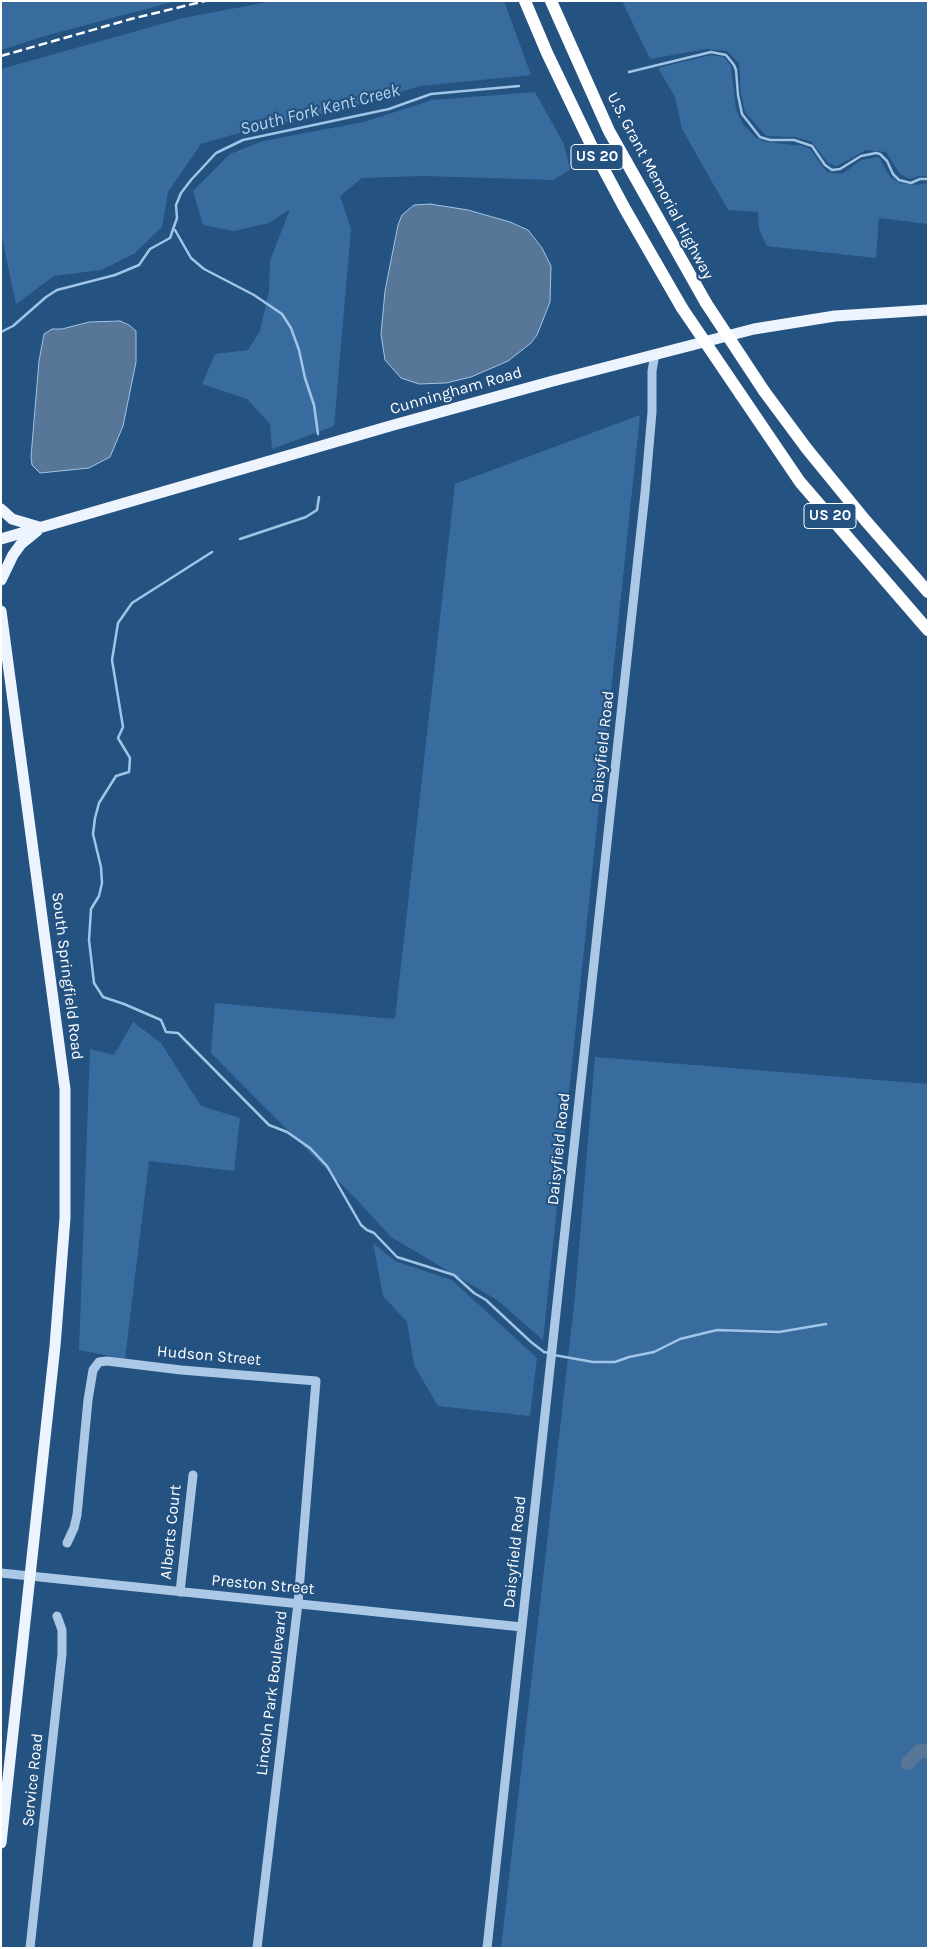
<!DOCTYPE html>
<style>
body{margin:0}
#map{position:relative;width:929px;height:1949px;overflow:hidden;background:#245281;font-family:Karla,sans-serif}
canvas{display:block}
.frame{position:absolute;inset:0;border:2px solid #fff;pointer-events:none}
</style>
<div id="map">
<canvas width="929" height="1949"></canvas>
<div class="frame"></div>
</div>
<script>
const c = document.querySelector('canvas').getContext('2d');
c.lineJoin = 'round';
function paint(path, color) {
  c.fillStyle = color;
  c.fill(path, 'evenodd');
}
function poly(rows) {
  const path = new Path2D();
  for (const r of rows) {
    path.moveTo(r[0], r[1]);
    for (let i = 2; i < r.length; i += 2) path.lineTo(r[i], r[i + 1]);
  }
  return path;
}
function trace(path, color, width, dash) {
  c.strokeStyle = color;
  c.lineWidth = width;
  c.lineCap = dash ? 'butt' : 'round';
  c.setLineDash(dash || []);
  c.stroke(path);
}
function drawText(font, color, halo, rows, align = 'center') {
  c.font = font + ' Karla,sans-serif';
  c.lineWidth = 4.5;
  c.setLineDash([]);
  c.textBaseline = 'middle';
  c.strokeStyle = halo;
  c.fillStyle = color;
  for (const [text, x, y, turn = 0] of rows) {
    c.save();
    c.translate(x, y);
    c.rotate((+turn || 0) * Math.PI / 180);
    c.textAlign = isNaN(turn) ? turn : align;
    if (halo) c.strokeText(text, 0, 0);
    c.fillText(text, 0, 0);
    c.restore();
  }
}
const green = poly([
 [1,1,176,1,45,36,1,50],
 [273,1,504,1,531,75,420,86,348,108,232,135,201,144,168,192,162,227,135,253,101,270,54,276,16,304,1,233,1,69,183,18],
 [622,1,928,1,928,176,919,176,910,179,900,174,886,152,866,150,837,166,828,163,812,142,795,137,766,136,745,112,741,93,739,63,727,51,707,49,650,59],
 [711,55,724,57,731,66,736,110,743,124,756,138,767,142,803,146,810,149,827,172,832,173,842,174,861,160,879,157,890,177,900,183,915,185,928,183,928,224,879,218,876,258,767,246,759,229,758,212,728,210,682,129,675,97,658,68],
 [535,92,564,144,570,170,553,180,423,176,362,178,340,196,351,229,334,426,272,449,270,424,247,399,202,384,215,354,248,350,260,331,269,291,270,261,290,209,269,223,234,231,203,225,193,191,230,154,263,141,364,122,432,100],
 [640,415,543,1340,497,1300,391,1237,359,1202,211,1053,215,1003,395,1019,455,484],
 [133,1022,161,1043,201,1106,240,1118,234,1171,149,1161,125,1359,79,1350,90,1049,114,1055],
 [595,1057,928,1084,928,1948,501,1948,575,1296],
 [373,1243,395,1261,452,1280,537,1358,530,1416,438,1406,414,1365,407,1322,383,1296]
]);
const water = poly([
 [430,204,468,210,510,222,528,230,542,248,551,266,550,302,537,335,531,343,508,361,471,377,446,383,419,384,401,378,385,360,381,334,385,291,398,225,402,215,414,205,430,204],
 [120,321,129,325,136,331,136,362,123,426,110,457,89,468,40,473,32,465,31,457,39,361,44,334,52,329,62,329,89,322,120,321]
]);
const stream = poly([
 [629,72,711,52,726,55,734,65,736,70,738,95,742,114,760,137,770,140,794,140,812,146,825,165,832,170,840,169,861,156,876,153,880,154,887,161,893,174,899,180,911,183,920,179,928,179],
 [175,230,191,258,204,269,254,295,282,314,291,328,299,350,305,378,314,405,318,434],
 [1,332,13,326,46,297,57,290,115,275,139,265,150,249,170,238,177,218,176,205,181,193,191,180,216,153,243,140,389,109,431,94,519,86],
 [240,539,306,517,317,510,319,497],
 [212,552,132,603,118,623,112,660,123,727,118,738,130,758,129,772,116,776,99,803,95,818,93,834,101,867,102,883,99,896,91,909,89,940,94,983,103,997,124,1004,161,1020,166,1032,178,1033,269,1125,287,1132,310,1148,327,1166,361,1225,367,1230,374,1233,397,1257,454,1275,474,1293,486,1300,531,1342,544,1352,549,1353],
 [554,1355,593,1362,615,1362,629,1357,654,1352,680,1339,717,1330,779,1332,826,1324]
]);
const river = poly([
 [908,1763,919,1751,928,1751]
]);
const minor = poly([
 [67,1543,74,1528,77,1515,88,1400,93,1370,99,1362,107,1361,181,1370,316,1381,298,1603,257,1948],
 [1,1573,522,1627],
 [180,1592,193,1475],
 [30,1948,62,1654,62,1630,57,1616],
 [487,1948,645,493,652,412,652,371,655,354]
]);
const major = poly([
 [1,509,12,519,39,527],
 [1,539,390,426,553,381,754,329,835,316,928,310],
 [1,580,13,555,21,544,37,531],
 [1,611,65,1089,65,1218,55,1346,1,1843]
]);
const highway = poly([
 [525,1,547,53,594,151,625,209,682,308],
 [551,1,609,131,706,303],
 [764,391,807,449,865,520,928,592],
 [741,395,800,482,928,630]
]);
const rail = poly([
 [1,56,131,19,205,1]
]);
const highwayBridge = poly([
 [706,303,764,391],
 [682,308,741,395]
]);
const shields = [
 [597,157,52],
 [830,516,52]
];
const shieldNames = [
 ["US 20",597,157],
 ["US 20",830,516]
];
const streetNames = [
 ["U.S. Grant Memorial Highway",660,186,62],
 ["Cunningham Road",456,391,-16],
 ["Daisyfield Road",603,747,-84],
 ["South Springfield Road",67,976,83],
 ["Daisyfield Road",559,1149,-84],
 ["Hudson Street",209,1356,5],
 ["Alberts Court",171,1532,-84],
 ["Daisyfield Road",515,1552,-84],
 ["Preston Street",263,1585,5],
 ["Lincoln Park Boulevard",272,1693,-83],
 ["Service Road",33,1780,-84]
];
const waterNames = [
 ["South Fork Kent Creek",320,110,-14]
];
paint(green, '#396c9e');
paint(water, '#577698');
trace(water, '#a0c5e7', 1);
trace(stream, '#a0c5e7', 2.5);
trace(river, '#577698', 14);
trace(minor, '#abc9e7', 9);
trace(major, '#edf4fd', 11);
trace(highway, '#fff', 12);
trace(rail, '#fff', 2.5, [9, 4]);
trace(highwayBridge, '#fff', 12);
for (const [x, y, w] of shields) {
  const box = new Path2D();
  box.roundRect(x - w / 2, y - 12.5, w, 25, 4);
  c.fillStyle = '#245281';
  c.fill(box);
  trace(box, '#fff', 1);
}
drawText('bold 15px', '#fff', null, shieldNames);
drawText('16px', '#fff', '#245281', streetNames);
drawText('italic 18px', '#b7d3ee', '#245281', waterNames);
</script>
